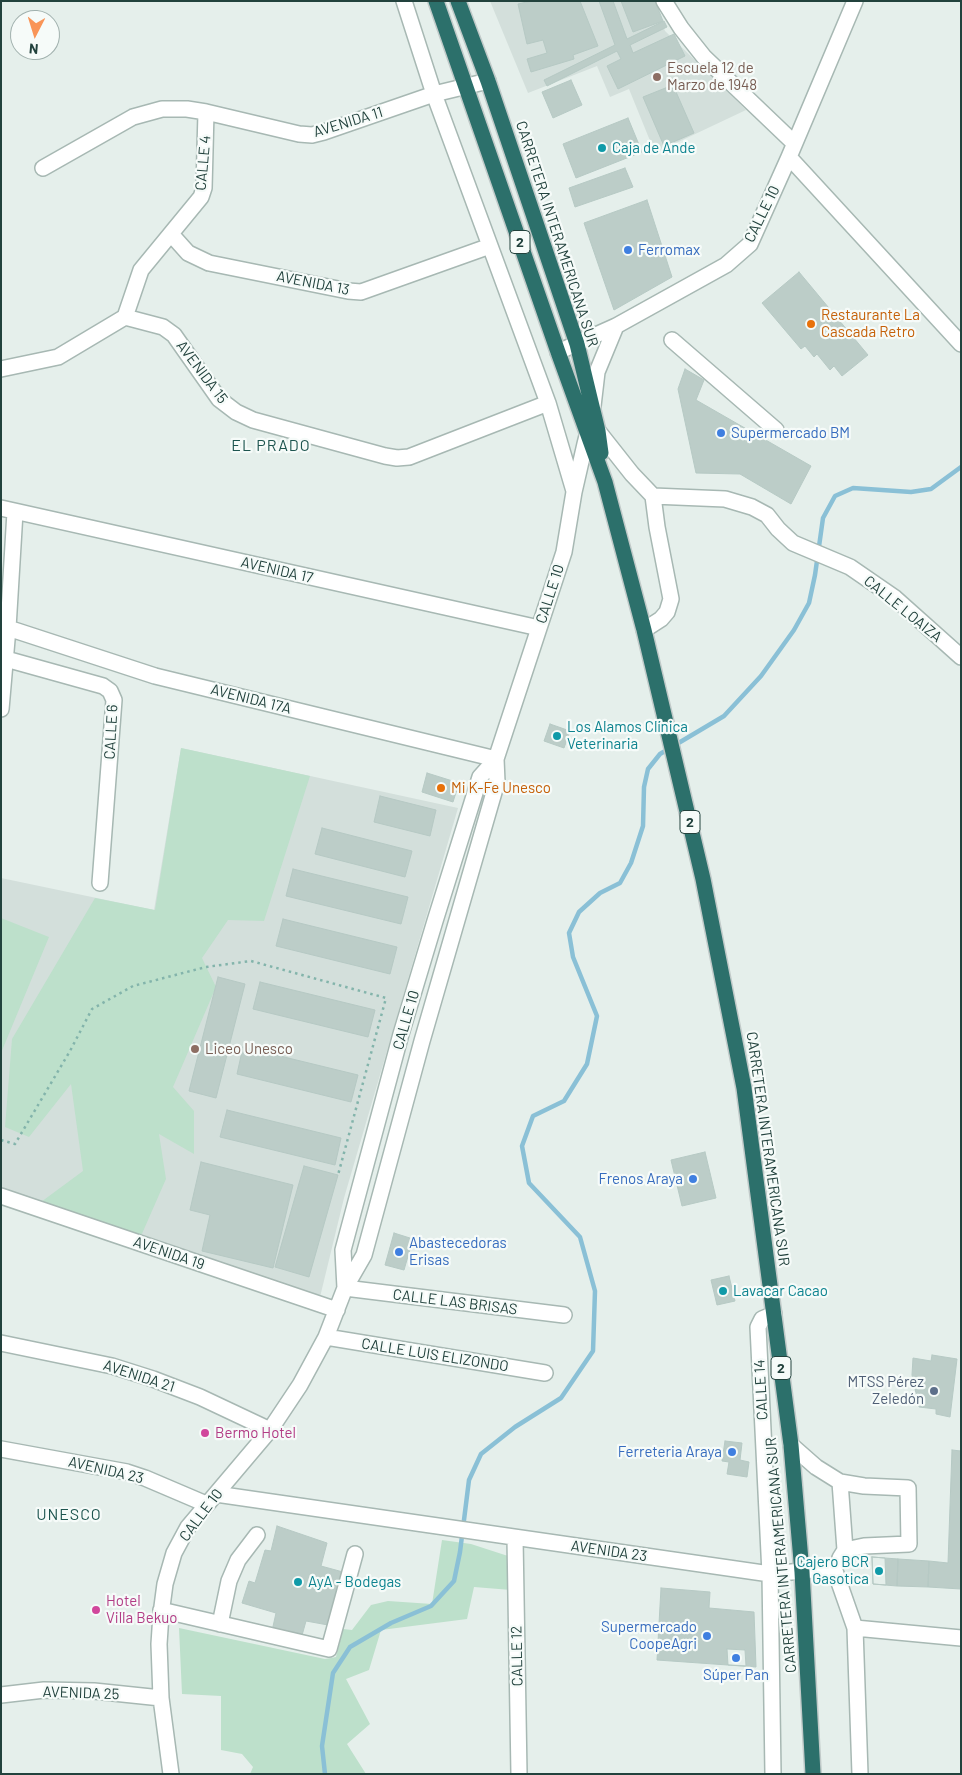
<!DOCTYPE html>
<meta charset="utf-8">
<style>
body{margin:0}
#map{position:relative;width:962px;height:1775px;overflow:hidden;background:#e5efeb;font-family:Barlow,sans-serif}
canvas{display:block}
.frame{position:absolute;inset:0;border:2px solid #22423d;pointer-events:none}
.north{position:absolute;left:10px;top:10px;width:50px;height:50px;box-sizing:border-box;background:#f6fbf9;border:1px solid #a1b1ae;border-radius:50%;rotate:185deg;font-size:14px;font-weight:700;line-height:20px;text-align:center;color:#22423d}
.north::after{content:'';display:block;margin:auto;width:18px;height:22px;background:#f99558;clip-path:polygon(50% 0,100% 100%,50% 72%,0 100%)}
</style>
<div id="map">
<canvas width="962" height="1775"></canvas>
<div class="frame"></div>
<div class="north">N</div>
</div>
<script>
const c = document.querySelector('canvas').getContext('2d');
c.lineJoin = 'round';
function paint(path, color) {
  c.fillStyle = color;
  c.fill(path, 'evenodd');
}
function poly(rows) {
  const path = new Path2D();
  for (const r of rows) {
    path.moveTo(r[0], r[1]);
    for (let i = 2; i < r.length; i += 2) path.lineTo(r[i], r[i + 1]);
  }
  return path;
}
function trace(path, color, width, dash) {
  c.strokeStyle = color;
  c.lineWidth = width;
  c.lineCap = dash ? 'butt' : 'round';
  c.setLineDash(dash || []);
  c.stroke(path);
}
function drawText(font, color, halo, rows, align = 'center') {
  c.font = font + ' Barlow,sans-serif';
  c.lineWidth = 4.5;
  c.setLineDash([]);
  c.textBaseline = 'middle';
  c.strokeStyle = halo;
  c.fillStyle = color;
  for (const [text, x, y, turn = 0] of rows) {
    c.save();
    c.translate(x, y);
    c.rotate((+turn || 0) * Math.PI / 180);
    c.textAlign = isNaN(turn) ? turn : align;
    if (halo) c.strokeText(text, 0, 0);
    c.fillText(text, 0, 0);
    c.restore();
  }
}
const built = poly([
 [490,1,653,1,665,31,746,110,655,153,629,89,610,97,597,66,528,93],
 [181,748,458,808,344,1198,320,1297,1,1188,1,878,154,910]
]);
const green = poly([
 [181,748,310,776,264,921,228,920,202,958,216,987,173,1087,194,1111,194,1154,159,1134,166,1179,141,1236,41,1202,83,1171,71,1084,29,1137,5,1127,12,1039,95,898,155,910],
 [1,918,49,937,1,1053],
 [442,1540,471,1544,508,1556,511,1590,474,1587,467,1619,381,1630,369,1670,346,1679,370,1724,347,1744,366,1774,250,1774,253,1767,242,1754,221,1750,221,1696,182,1694,179,1628,325,1659,336,1657,343,1629,352,1630,371,1605,388,1601,432,1604]
]);
const stream = poly([
 [325,1774,322,1746,333,1673,350,1647,391,1623,431,1606,454,1581,460,1552,469,1480,481,1454,515,1427,561,1398,593,1351,595,1291,580,1237,529,1183,522,1146,533,1116,564,1101,587,1064,597,1016,573,957,569,933,579,912,600,893,620,883,631,863,643,826,644,787,648,769,660,754,724,716,761,676,794,630,809,603,815,575,823,518,835,496,853,488,911,492,931,489,961,467]
]);
const building = poly([
 [580,1,598,46,573,55,574,59,531,72,527,59,547,53,543,40,527,44,518,4,531,1,580,1],
 [599,1,613,1,627,39,664,21,667,27,630,45,633,53,674,34,685,56,618,89,607,66,621,59,617,51,547,86,544,80,615,45,599,1],
 [621,1,655,1,663,21,633,32,621,1],
 [571,80,582,105,553,118,542,92,571,80],
 [673,85,694,133,664,146,643,97,673,85],
 [628,118,642,152,576,178,563,144,628,118],
 [625,168,633,187,575,207,569,188,625,168],
 [647,200,672,277,614,310,584,223,647,200],
 [799,272,868,355,842,376,834,366,830,370,817,354,814,357,805,346,801,349,762,303,799,272],
 [685,369,704,380,696,400,811,466,791,504,740,474,696,473,678,389,685,369],
 [550,724,570,731,564,748,544,741,550,724],
 [427,773,459,783,453,802,422,792,427,773],
 [380,796,436,810,430,836,374,822,380,796],
 [322,828,412,851,405,877,315,854,322,828],
 [293,869,408,897,401,924,286,896,293,869],
 [283,919,397,947,390,974,276,946,283,919],
 [218,977,245,984,216,1098,189,1091,218,977],
 [260,982,375,1010,368,1037,253,1009,260,982],
 [243,1047,358,1075,351,1102,237,1074,243,1047],
 [227,1110,341,1138,335,1165,220,1137,227,1110],
 [705,1152,716,1198,682,1206,671,1160,705,1152],
 [201,1162,293,1185,273,1268,202,1251,210,1215,190,1210,201,1162],
 [304,1166,338,1175,309,1277,275,1267,304,1166],
 [394,1233,413,1239,404,1270,385,1265,394,1233],
 [729,1276,735,1301,717,1305,711,1280,729,1276],
 [932,1355,957,1359,950,1417,936,1414,936,1409,919,1407,912,1375,913,1358,931,1361,932,1355],
 [725,1441,742,1443,740,1460,749,1462,747,1477,727,1474,729,1462,722,1461,725,1441],
 [952,1450,961,1451,961,1589,928,1587,929,1561,948,1563,952,1450],
 [277,1526,327,1543,321,1566,343,1572,328,1625,306,1621,301,1639,272,1631,276,1613,242,1603,249,1581,255,1583,265,1550,271,1551,277,1526],
 [872,1557,885,1558,886,1585,873,1584,872,1557],
 [872,1557,898,1559,897,1586,873,1584,872,1557],
 [898,1559,929,1561,928,1587,897,1586,898,1559],
 [661,1588,710,1592,709,1608,754,1612,756,1667,657,1660,661,1588],
 [727,1649,745,1650,746,1666,728,1665,727,1649]
]);
const path = poly([
 [1,1140,15,1144,70,1051,92,1009,133,986,206,967,251,961,386,998,338,1175]
]);
const minor = poly([
 [404,1,434,94,548,403,574,491],
 [664,1,681,28,704,57,794,143],
 [789,157,961,344],
 [43,168,133,117,162,109,187,109,206,112,299,134,312,135,324,132,434,94,488,81],
 [171,234,188,253,209,263,348,291,361,292,490,246],
 [125,317,141,270,201,197,204,188,206,112],
 [672,340,776,430],
 [558,352,616,326,726,265,750,244,789,157,855,1],
 [1,369,58,357,125,317,163,327,174,335,219,399,236,412,253,420,385,456,397,458,409,457,548,403],
 [593,406,597,372,616,326],
 [653,496,725,499,752,507,767,515,778,529,793,543,850,567,895,598,961,657],
 [1,508,539,628],
 [8,628,155,676,496,759],
 [6,659,103,686,110,691,114,700,100,883],
 [1,709,8,628,15,512],
 [1,1196,337,1310],
 [345,1288,343,1250,401,1034,435,921,480,777,496,759],
 [345,1288,564,1315],
 [326,1337,545,1373],
 [1,1343,112,1366,153,1379,200,1397,270,1430],
 [791,1445,816,1467,840,1482,864,1486,908,1488,909,1544,864,1546,845,1550],
 [1,1449,127,1472,145,1478,206,1504],
 [840,1482,845,1550,840,1558],
 [216,1494,770,1574,834,1568,855,1628,961,1638],
 [515,1538,519,1774],
 [161,1610,329,1649,355,1554],
 [220,1624,229,1581,238,1560,257,1535],
 [855,1628,860,1774],
 [1,1695,44,1690,94,1691,161,1698],
 [171,1774,161,1698,159,1644,161,1614,165,1584,174,1553,188,1527,270,1430,300,1385,326,1337,345,1288,364,1255,422,1041,497,782,496,759,564,552,574,492,585,444,587,436,598,431,632,474,653,496,657,527,671,599,667,612,661,619,644,630],
 [773,1774,770,1574,758,1327,762,1319,774,1314]
]);
const highway = poly([
 [436,1,558,352,605,482,644,630,703,879,744,1088,791,1445,802,1572,813,1774],
 [458,1,488,81,577,344,598,431,601,453]
]);
const markers = [
 [657,77,5,"#8d6e63"],
 [602,148,5,"#0f9aa8"],
 [628,250,5,"#3f7fe0"],
 [811,324,5,"#e8710a"],
 [721,433,5,"#3f7fe0"],
 [557,736,5,"#0f9aa8"],
 [441,788,5,"#e8710a"],
 [195,1049,5,"#8d6e63"],
 [693,1179,5,"#3f7fe0"],
 [399,1252,5,"#3f7fe0"],
 [723,1291,5,"#0f9aa8"],
 [934,1391,5,"#5c6f8a"],
 [205,1433,5,"#d1479c"],
 [732,1452,5,"#3f7fe0"],
 [879,1571,5,"#0f9aa8"],
 [298,1582,5,"#0f9aa8"],
 [96,1610,5,"#d1479c"],
 [707,1636,5,"#3f7fe0"],
 [736,1658,5,"#3f7fe0"]
];
const shields = [
 [520,242,20],
 [690,822,20],
 [781,1368,20]
];
const shieldNames = [
 ["2",520,242],
 ["2",690,822],
 ["2",781,1368]
];
const educationNames = [
 ["Escuela 12 de",667,68],
 ["Marzo de 1948",667,85],
 ["Liceo Unesco",205,1049]
];
const streetNames = [
 ["AVENIDA 11",348,122,-17],
 ["CALLE 4",203,163,-85],
 ["CALLE 10",762,214,-64],
 ["CARRETERA INTERAMERICANA SUR",557,234,72],
 ["AVENIDA 13",313,283,11],
 ["AVENIDA 15",202,372,53],
 ["AVENIDA 17",277,570,13],
 ["CALLE 10",550,594,-72],
 ["CALLE LOAIZA",903,609,39],
 ["AVENIDA 17A",251,699,14],
 ["CALLE 6",111,732,-87],
 ["CALLE 10",406,1020,-74],
 ["CARRETERA INTERAMERICANA SUR",768,1149,82],
 ["AVENIDA 19",169,1253,19],
 ["CALLE LAS BRISAS",455,1302,7],
 ["CALLE LUIS ELIZONDO",435,1355,9],
 ["AVENIDA 21",139,1376,18],
 ["CALLE 14",761,1390,-93],
 ["AVENIDA 23",106,1470,13],
 ["CALLE 10",201,1515,-53],
 ["AVENIDA 23",609,1551,8],
 ["CARRETERA INTERAMERICANA SUR",781,1555,-95],
 ["CALLE 12",517,1656,-91],
 ["AVENIDA 25",81,1693,2]
];
const cultureNames = [
 ["Caja de Ande",612,148],
 ["Los Alamos Clínica",567,727],
 ["Veterinaria",567,744],
 ["Lavacar Cacao",733,1291],
 ["Cajero BCR",869,1562,"right"],
 ["Gasotica",869,1579,"right"],
 ["AyA - Bodegas",308,1582]
];
const shopNames = [
 ["Ferromax",638,250],
 ["Supermercado BM",731,433],
 ["Frenos Araya",683,1179,"right"],
 ["Abastecedoras",409,1243],
 ["Erisas",409,1260],
 ["Ferreteria Araya",722,1452,"right"],
 ["Supermercado",697,1627,"right"],
 ["CoopeAgri",697,1644,"right"],
 ["Súper Pan",736,1675,"center"]
];
const foodNames = [
 ["Restaurante La",821,315],
 ["Cascada Retro",821,332],
 ["Mi K-Fe Unesco",451,788]
];
const serviceNames = [
 ["MTSS Pérez",924,1382],
 ["Zeledón",924,1399]
];
const hotelNames = [
 ["Bermo Hotel",215,1433],
 ["Hotel",106,1601],
 ["Villa Bekuo",106,1618]
];
const neighbourhoodNames = [
 ["EL PRADO",271,446],
 ["UNESCO",69,1515]
];
paint(built, '#d3dfdb');
paint(green, '#bde0cb');
trace(stream, '#8ac0d6', 4.5);
paint(building, '#bccdc8');
trace(building, '#b6c9c4', 1);
trace(minor, '#a7b8b3', 18);
trace(highway, '#c1cac9', 18);
trace(path, '#83b4ab', 2.5, [2.5, 4]);
trace(minor, '#fff', 15);
trace(highway, '#2c706b', 15);
for (const [x, y, r, color] of markers) {
  const dot = new Path2D();
  dot.arc(x, y, r, 0, 2 * Math.PI);
  c.fillStyle = color;
  c.fill(dot);
  trace(dot, '#f6fbf9', 2);
}
for (const [x, y, w] of shields) {
  const box = new Path2D();
  box.roundRect(x - w / 2, y - 11.5, w, 23, 4);
  c.fillStyle = '#f6fbf9';
  c.fill(box);
  trace(box, '#22423d', 1);
}
drawText('bold 14px', '#22423d', null, shieldNames);
drawText('15px', '#785e54', '#f6fbf9', educationNames, 'left');
drawText('15px', '#22423d', '#f6fbf9', streetNames);
drawText('15px', '#0d838f', '#f6fbf9', cultureNames, 'left');
drawText('15px', '#366cbe', '#f6fbf9', shopNames, 'left');
drawText('15px', '#c56008', '#f6fbf9', foodNames, 'left');
drawText('15px', '#4e5e75', '#f6fbf9', serviceNames, 'right');
drawText('15px', '#b23c85', '#f6fbf9', hotelNames, 'left');
c.letterSpacing = '1px';
drawText('16px', '#1d554f', '#f6fbf9', neighbourhoodNames);
c.letterSpacing = '0px';
</script>
